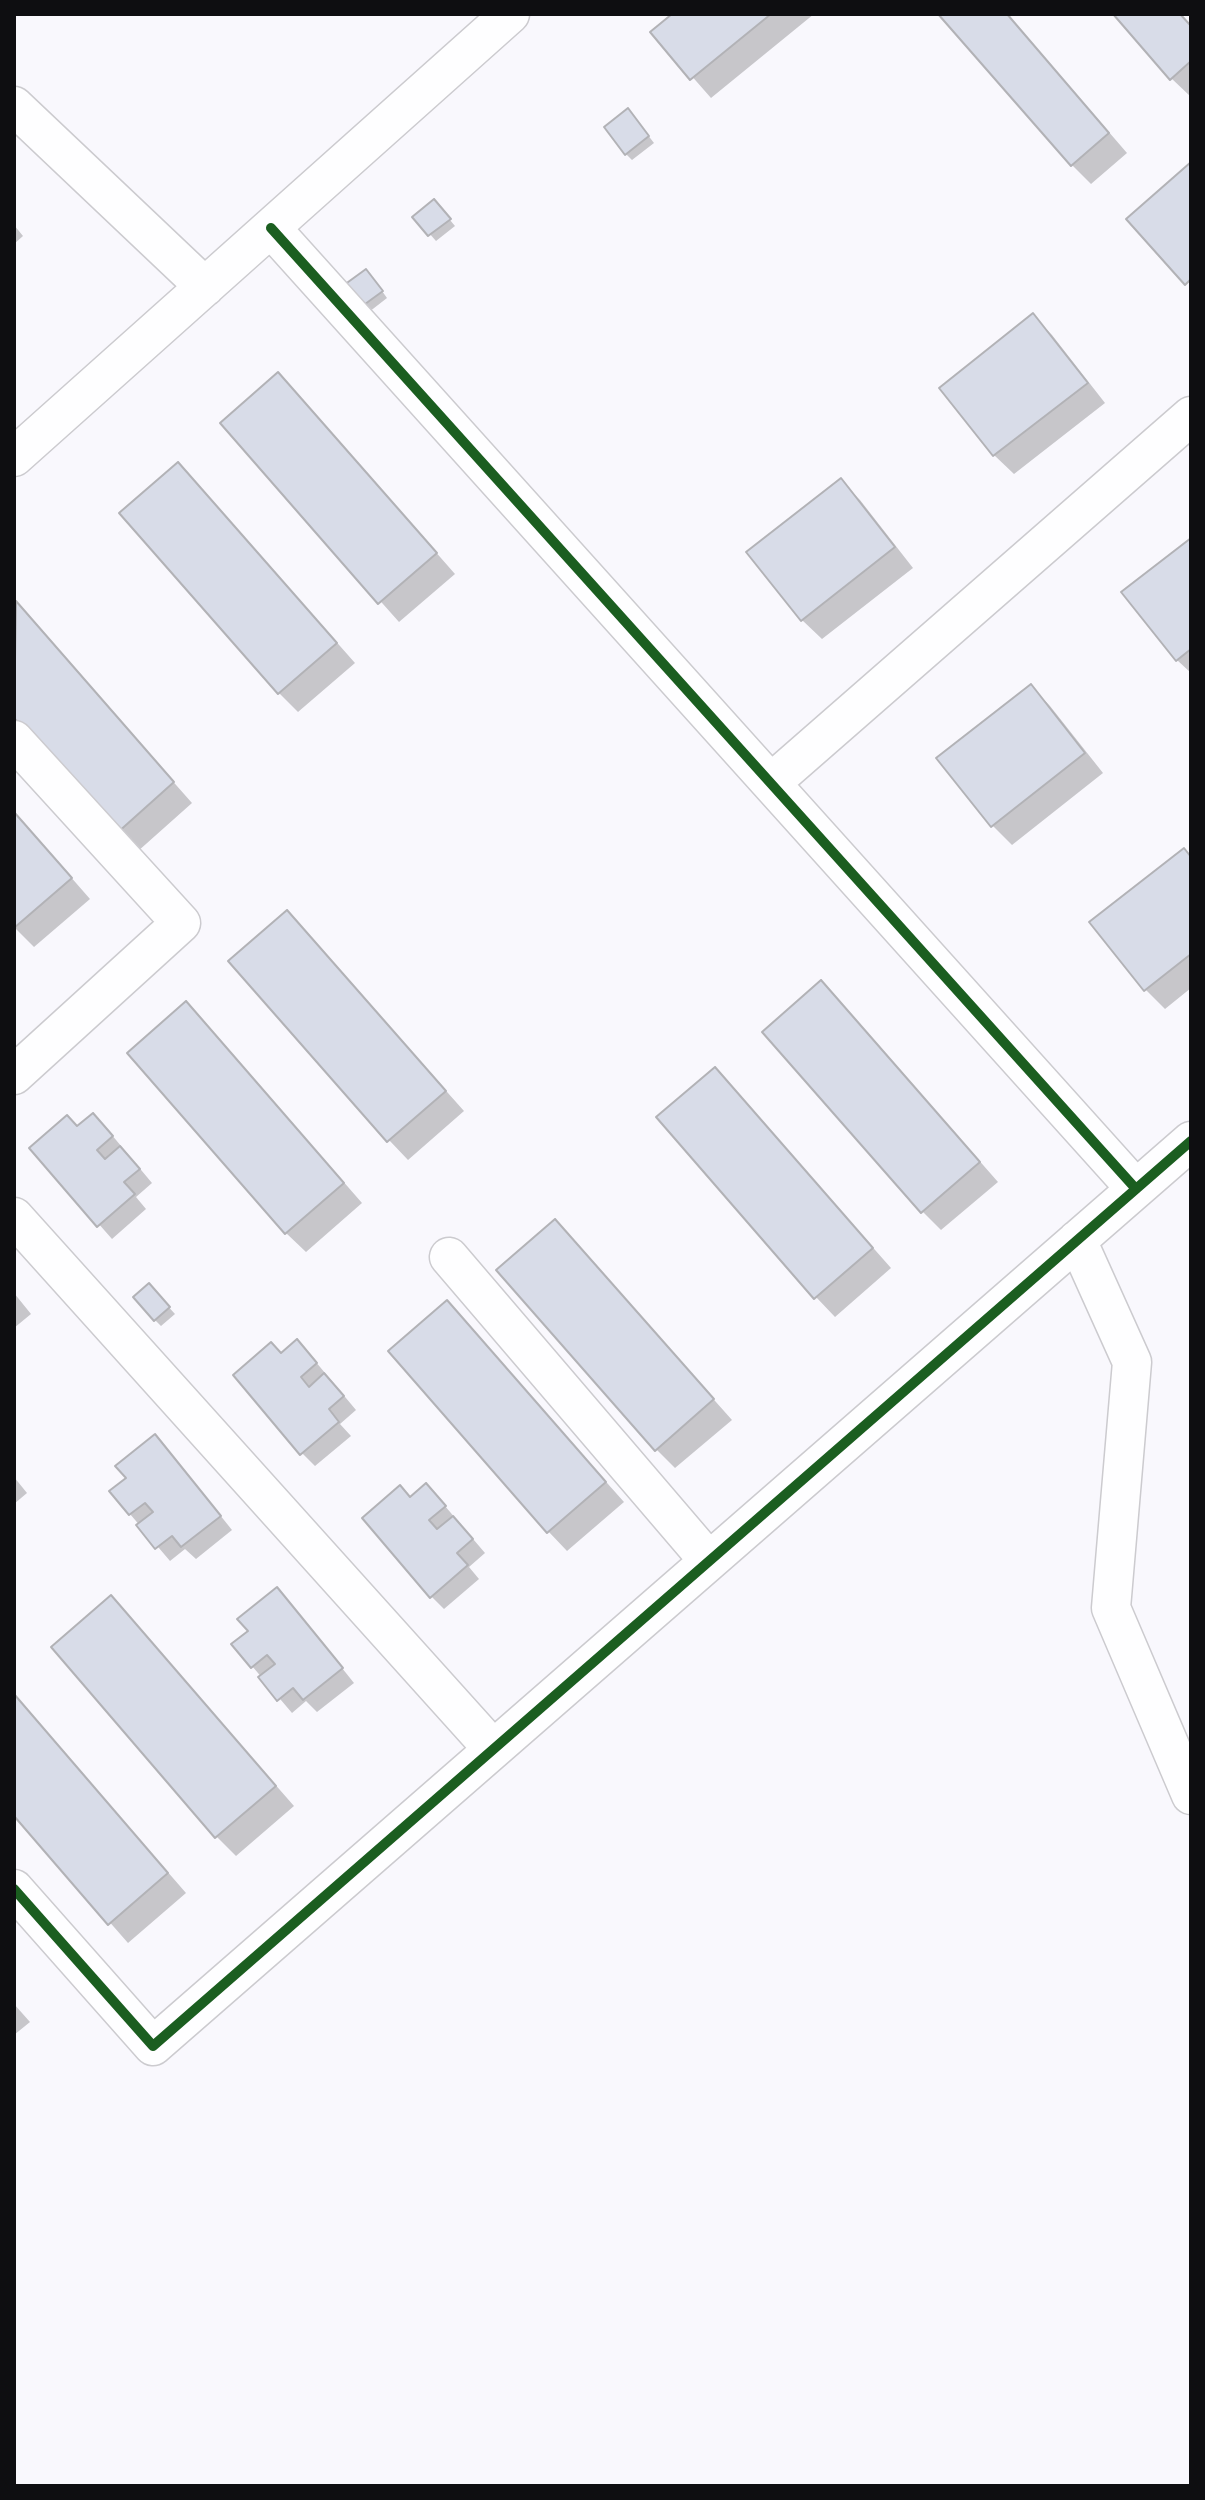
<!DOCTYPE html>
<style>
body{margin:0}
#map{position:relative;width:1205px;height:2500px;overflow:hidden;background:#f9f8fd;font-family:"PT Serif",serif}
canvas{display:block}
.frame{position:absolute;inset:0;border:16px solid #0e0e11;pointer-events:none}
</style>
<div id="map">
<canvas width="1205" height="2500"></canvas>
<div class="frame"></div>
</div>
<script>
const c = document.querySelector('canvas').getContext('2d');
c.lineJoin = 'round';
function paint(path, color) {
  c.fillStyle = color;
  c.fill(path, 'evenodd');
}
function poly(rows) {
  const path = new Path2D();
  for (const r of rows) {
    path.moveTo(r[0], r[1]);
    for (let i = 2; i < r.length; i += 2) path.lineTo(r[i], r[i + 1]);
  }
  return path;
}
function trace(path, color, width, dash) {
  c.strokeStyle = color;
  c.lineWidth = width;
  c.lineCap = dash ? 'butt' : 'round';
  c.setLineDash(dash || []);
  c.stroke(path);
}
const shadow = poly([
 [675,14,814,14,711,98,653,32],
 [1007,14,1127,153,1091,184,1072,165],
 [1116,14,1180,14,1191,26,1191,97,1171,78],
 [634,117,654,143,632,160,626,154],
 [440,208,455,226,436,241,415,217],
 [14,225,23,236,14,244],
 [372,277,387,298,369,312,363,305],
 [1033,316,1052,335,1105,403,1014,474,994,455],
 [297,394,455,574,399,622,222,423],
 [840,481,860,500,913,568,822,639,802,620],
 [197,484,355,663,298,712,279,693],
 [1191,540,1191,673,1177,660],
 [16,604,192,803,137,852,14,714],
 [1031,686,1050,706,1103,773,1012,845,992,825],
 [14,812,90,899,34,947,14,927],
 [1191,858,1191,988,1165,1009,1145,989],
 [287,912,464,1111,408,1160,389,1140],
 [840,1002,998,1182,941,1230,922,1211],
 [205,1023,362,1203,306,1252,286,1233],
 [715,1069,891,1268,835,1317,816,1297],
 [78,1128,106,1128,152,1183,136,1197,146,1209,112,1239,32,1148],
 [555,1221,732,1420,675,1468,656,1449],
 [155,1292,175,1314,161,1326,155,1320],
 [14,1293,31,1314,14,1328],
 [447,1303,624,1502,567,1551,548,1531],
 [282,1355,310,1355,356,1410,340,1424,351,1436,315,1466,302,1453],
 [168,1450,232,1530,196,1559,185,1549,170,1561,130,1514],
 [14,1477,27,1493,14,1504],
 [411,1499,439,1499,485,1553,469,1567,479,1579,444,1609,431,1596],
 [111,1597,294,1806,236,1856,217,1837],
 [290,1603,354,1683,317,1712,306,1701,292,1713,252,1666,251,1632],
 [14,1695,186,1893,128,1943,14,1813],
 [14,2004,30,2022,14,2035]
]);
const building = poly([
 [672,14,771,14,690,80,650,32,672,14],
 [938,14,1007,14,1109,133,1071,166,938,14],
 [1113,14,1180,14,1191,26,1191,61,1170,80,1113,14],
 [628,108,649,136,625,155,604,127,628,108],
 [1191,162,1191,279,1185,285,1126,219,1191,162],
 [434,199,451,219,428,236,412,217,434,199],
 [366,269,383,291,361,307,344,285,366,269],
 [1033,313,1088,383,993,456,939,388,1033,313],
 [278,372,437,553,378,604,220,423,278,372],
 [178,462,337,643,278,694,119,513,178,462],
 [841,478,895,547,801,621,746,552,841,478],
 [1191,538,1191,649,1176,661,1121,592,1191,538],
 [16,601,174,782,116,834,14,718,16,601],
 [1031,684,1085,753,991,827,936,758,1031,684],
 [14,812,72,878,14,928,14,812],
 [1184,848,1191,857,1191,954,1144,991,1089,922,1184,848],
 [287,910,446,1091,387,1142,228,961,287,910],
 [821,980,980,1162,921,1213,762,1032,821,980],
 [186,1001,344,1183,285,1234,127,1053,186,1001],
 [715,1067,873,1248,814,1299,656,1117,715,1067],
 [93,1113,113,1136,97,1150,105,1159,120,1146,140,1169,124,1182,135,1194,97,1227,29,1148,67,1115,77,1126,93,1113],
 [555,1219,714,1399,655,1451,496,1270,555,1219],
 [149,1283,170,1307,154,1321,133,1297,149,1283],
 [447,1300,606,1482,547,1533,388,1351,447,1300],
 [297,1339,317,1363,301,1377,309,1387,324,1373,344,1396,329,1409,339,1422,300,1455,233,1375,271,1342,281,1353,297,1339],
 [155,1434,221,1516,181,1547,172,1536,155,1549,136,1525,153,1512,145,1503,129,1515,109,1491,126,1478,115,1466,155,1434],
 [426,1483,446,1506,429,1520,437,1529,453,1516,473,1539,457,1553,468,1565,430,1598,362,1518,400,1485,410,1497,426,1483],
 [277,1587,343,1668,303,1700,293,1688,277,1701,258,1677,275,1664,267,1655,251,1668,231,1644,248,1631,237,1619,277,1587],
 [111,1595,276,1786,215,1838,51,1647,111,1595],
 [14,1694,168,1873,108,1925,14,1816,14,1694]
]);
const minor = poly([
 [14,106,205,287],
 [271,228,1136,1189],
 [14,457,510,14],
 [14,740,181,923,14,1075],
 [771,783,1191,416],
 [14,1217,493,1749],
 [1077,1240,1132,1362,1111,1608,1191,1795],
 [449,1257,709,1561],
 [14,1889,153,2046,1191,1141]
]);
const cycleway = poly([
 [271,228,1136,1189],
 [14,1889,153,2046,1191,1141]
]);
paint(shadow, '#0003');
paint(building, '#d8dce8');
trace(building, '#b2b2b6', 2);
trace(minor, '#cccbcf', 41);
trace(minor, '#fefeff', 38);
trace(cycleway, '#1b5e20', 10);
</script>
